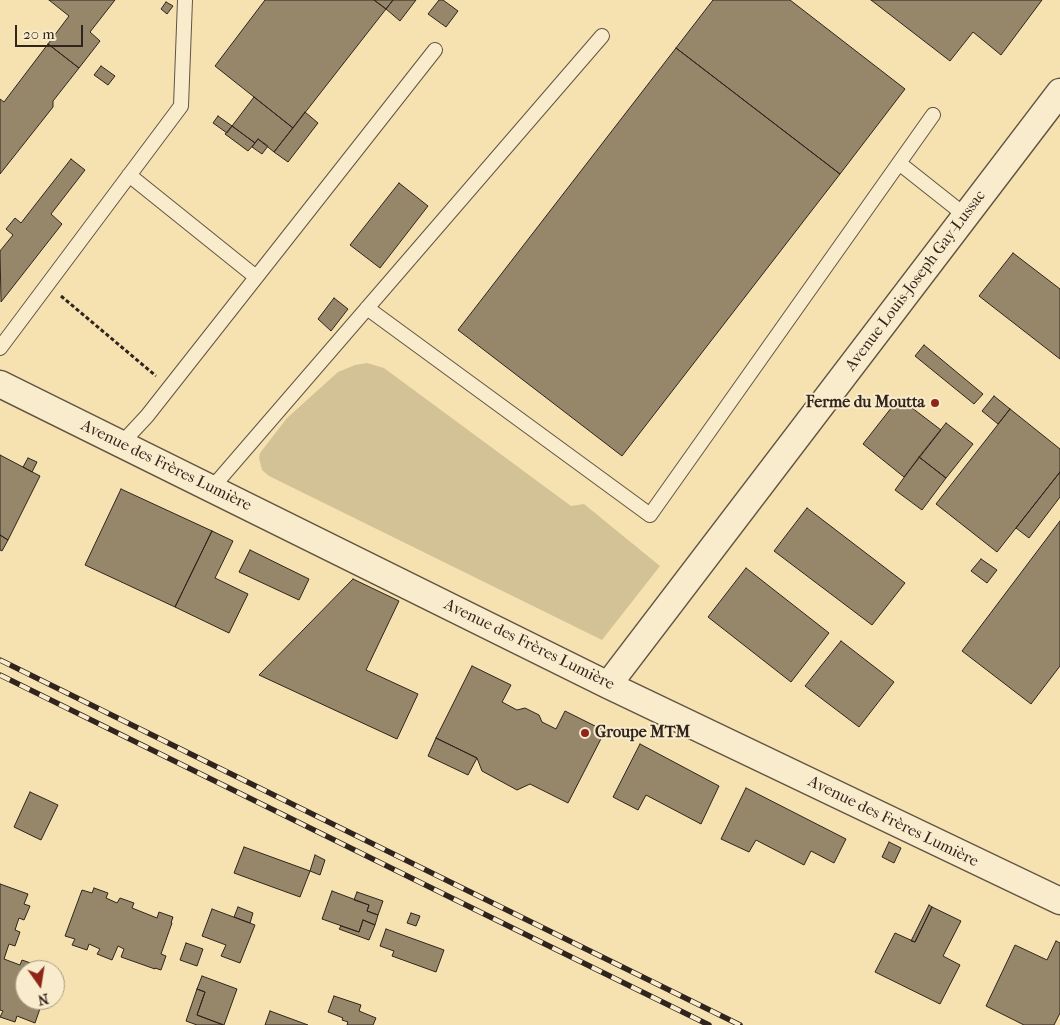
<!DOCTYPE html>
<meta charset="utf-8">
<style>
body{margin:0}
#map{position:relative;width:1060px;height:1025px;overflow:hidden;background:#f6e2b0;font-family:"IM FELL French Canon",serif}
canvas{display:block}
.north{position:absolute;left:15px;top:960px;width:50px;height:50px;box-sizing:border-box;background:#f9eccc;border:1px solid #a99c86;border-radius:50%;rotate:167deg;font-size:14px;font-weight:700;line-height:20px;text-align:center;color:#30241e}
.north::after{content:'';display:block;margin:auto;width:18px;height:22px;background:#8f2418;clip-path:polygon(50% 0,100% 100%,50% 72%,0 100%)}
.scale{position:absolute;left:15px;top:25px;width:68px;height:22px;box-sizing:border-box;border:2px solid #30241e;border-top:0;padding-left:6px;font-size:15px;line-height:18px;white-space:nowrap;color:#30241e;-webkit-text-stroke:4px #f9eccc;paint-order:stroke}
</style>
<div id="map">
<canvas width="1060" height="1025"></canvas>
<div class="north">N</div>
<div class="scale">20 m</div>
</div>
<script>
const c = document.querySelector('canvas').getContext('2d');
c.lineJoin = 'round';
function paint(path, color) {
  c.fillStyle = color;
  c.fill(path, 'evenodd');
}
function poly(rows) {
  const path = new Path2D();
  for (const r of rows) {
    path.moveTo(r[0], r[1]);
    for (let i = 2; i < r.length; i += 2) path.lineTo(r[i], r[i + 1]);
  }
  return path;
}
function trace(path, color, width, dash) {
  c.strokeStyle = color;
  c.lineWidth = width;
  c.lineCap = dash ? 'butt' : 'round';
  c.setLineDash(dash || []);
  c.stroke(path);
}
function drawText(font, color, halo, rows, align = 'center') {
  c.font = font + ' "IM FELL French Canon",serif';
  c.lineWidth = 4;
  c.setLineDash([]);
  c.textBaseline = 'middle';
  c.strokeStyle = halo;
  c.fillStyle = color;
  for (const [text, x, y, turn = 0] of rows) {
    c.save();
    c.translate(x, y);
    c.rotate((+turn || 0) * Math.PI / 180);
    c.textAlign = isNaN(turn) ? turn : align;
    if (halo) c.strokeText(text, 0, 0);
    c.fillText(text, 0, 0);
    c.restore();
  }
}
const green = poly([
 [367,363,384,368,571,506,584,504,660,566,602,640,269,476,262,470,259,458,260,453,287,418,338,372,355,365]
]);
const building = poly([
 [49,0,115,0,90,32,100,41,79,68,48,44,69,16,49,0],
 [265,0,374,0,386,9,293,128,215,66,265,0],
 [374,0,393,0,386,9,374,0],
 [393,0,416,0,400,21,386,9,393,0],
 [439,0,443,0,458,11,446,27,428,14,439,0],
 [713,0,790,0,905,89,840,174,676,48,713,0],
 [871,0,1042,0,1001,55,973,32,950,61,871,0],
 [166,2,173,6,167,14,161,9,166,2],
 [48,44,79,68,53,101,53,107,0,174,0,99,4,102,48,44],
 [676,48,840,174,622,456,458,330,676,48],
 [101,66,115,76,108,85,94,75,101,66],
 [254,97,293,128,274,152,258,139,255,143,232,126,254,97],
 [305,112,318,123,288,162,274,152,305,112],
 [218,116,232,126,227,133,213,123,218,116],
 [232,126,255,143,248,151,225,134,232,126],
 [258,139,268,146,262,154,252,147,258,139],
 [71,159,85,170,51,214,62,224,1,302,0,251,13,235,6,229,15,218,21,223,71,159],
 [399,183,428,206,380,268,350,245,399,183],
 [1013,253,1060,289,1060,359,979,296,1013,253],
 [334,298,348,309,331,331,318,319,334,298],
 [924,345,983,394,974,404,915,356,924,345],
 [994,396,1010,409,998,424,982,411,994,396],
 [899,398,941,430,904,477,863,444,899,398],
 [1010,409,1060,449,1060,472,997,552,936,504,1010,409],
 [946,423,973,444,946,478,919,457,946,423],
 [0,455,40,476,8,540,0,535,0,455],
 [919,457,946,478,922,510,895,490,919,457],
 [28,458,37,462,32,472,23,467,28,458],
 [1060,472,1060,497,1029,538,1016,528,1060,472],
 [121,489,212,531,175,607,85,565,121,489],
 [807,508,905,583,872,625,774,551,807,508],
 [1060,521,1060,666,1031,704,962,651,1060,521],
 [212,531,233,541,215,578,248,594,229,633,175,607,212,531],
 [0,535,8,540,2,551,0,550,0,535],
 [250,550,309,579,299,600,239,572,250,550],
 [981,559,997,570,987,583,971,571,981,559],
 [746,568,829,633,791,682,708,617,746,568],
 [353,579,399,601,366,670,418,694,397,739,259,675,353,579],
 [841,641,894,682,859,727,805,686,841,641],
 [472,666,511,685,502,702,517,710,525,708,539,715,542,722,556,729,565,711,605,731,568,803,530,784,517,790,482,771,477,758,436,738,472,666],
 [436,738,477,758,468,775,428,756,436,738],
 [640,744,719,786,701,824,646,795,638,810,613,797,640,744],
 [746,788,846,839,834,863,811,851,804,865,756,840,749,852,721,839,746,788],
 [30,792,58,805,41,840,14,827,30,792],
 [889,842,901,848,894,863,882,857,889,842],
 [244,847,310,871,300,897,234,873,244,847],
 [315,855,325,860,320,875,310,871,315,855],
 [0,884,28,894,24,904,30,906,24,920,19,918,15,930,20,932,15,946,9,944,4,959,20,965,22,960,36,965,34,970,25,970,25,1000,43,1000,35,1023,17,1016,15,1022,0,1017,3,1011,0,1010,0,884],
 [94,888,108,893,106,898,117,903,120,898,134,903,132,908,157,918,159,912,173,917,171,923,172,923,161,954,166,956,161,970,155,968,155,969,121,957,124,949,118,946,112,960,97,954,100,949,89,944,87,950,72,945,75,939,65,936,82,890,92,893,94,888],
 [332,891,369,905,367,911,378,915,375,925,363,920,359,932,322,919,332,891],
 [357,892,383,901,378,915,367,911,369,905,354,900,357,892],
 [929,905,932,907,915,942,911,941,929,905],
 [238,907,253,913,250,923,234,917,238,907],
 [932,907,961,921,943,956,960,965,940,1004,875,972,895,933,915,942,932,907],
 [212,909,255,925,240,963,221,956,226,945,202,936,212,909],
 [411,913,420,916,416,926,407,923,411,913],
 [363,920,375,925,369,940,339,929,341,926,359,932,363,920],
 [386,929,444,950,436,972,392,956,394,951,380,946,386,929],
 [1056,941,1060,943,1060,1013,1054,1025,1024,1025,986,1006,1015,945,1047,960,1056,941],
 [186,943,203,949,197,966,180,960,186,943],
 [202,976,237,989,224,1025,197,1015,205,992,197,989,202,976],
 [197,989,205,992,197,1015,223,1025,197,1025,186,1021,197,989],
 [334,996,361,1005,359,1011,376,1018,373,1025,347,1025,348,1022,342,1020,343,1018,328,1012,334,996],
 [270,1011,308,1025,265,1025,270,1011]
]);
const path = poly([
 [61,296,156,376]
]);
const lane = poly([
 [899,163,966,216],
 [129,175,256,277],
 [367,308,650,515,933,115],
 [0,348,181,106,185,0],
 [121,444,147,416,435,50],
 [211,489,602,36]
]);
const street = poly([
 [0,384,608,685,1060,901],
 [608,685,1060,92]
]);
const rail = poly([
 [0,660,740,1025],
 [0,675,709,1025]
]);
const markers = [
 [935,403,5,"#8f2418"],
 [585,733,5,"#8f2418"]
];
const streetNames = [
 ["Avenue Louis-Joseph Gay-Lussac",916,281,-53],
 ["Avenue des Frères Lumière",166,466,26],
 ["Avenue des Frères Lumière",529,645,26],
 ["Avenue des Frères Lumière",893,822,26]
];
const poiNames = [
 ["Ferme du Moutta",925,403],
 ["Groupe MTM",595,733,"left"]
];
paint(green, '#d4c297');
paint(building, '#97876a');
trace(building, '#30241e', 1);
trace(lane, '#625442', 16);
trace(street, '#625442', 29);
trace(path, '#30241e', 3, [4, 2.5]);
trace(lane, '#f9eccc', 14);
trace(street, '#f9eccc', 26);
trace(rail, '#30241e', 5.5);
trace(rail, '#f9eccc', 4, [11]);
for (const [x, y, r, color] of markers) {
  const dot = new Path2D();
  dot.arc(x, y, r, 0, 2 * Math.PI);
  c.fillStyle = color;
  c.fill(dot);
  trace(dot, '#f9eccc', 2);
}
drawText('16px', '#30241e', '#f9eccc', streetNames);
drawText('bold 16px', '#30241e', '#f9eccc', poiNames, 'right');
</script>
